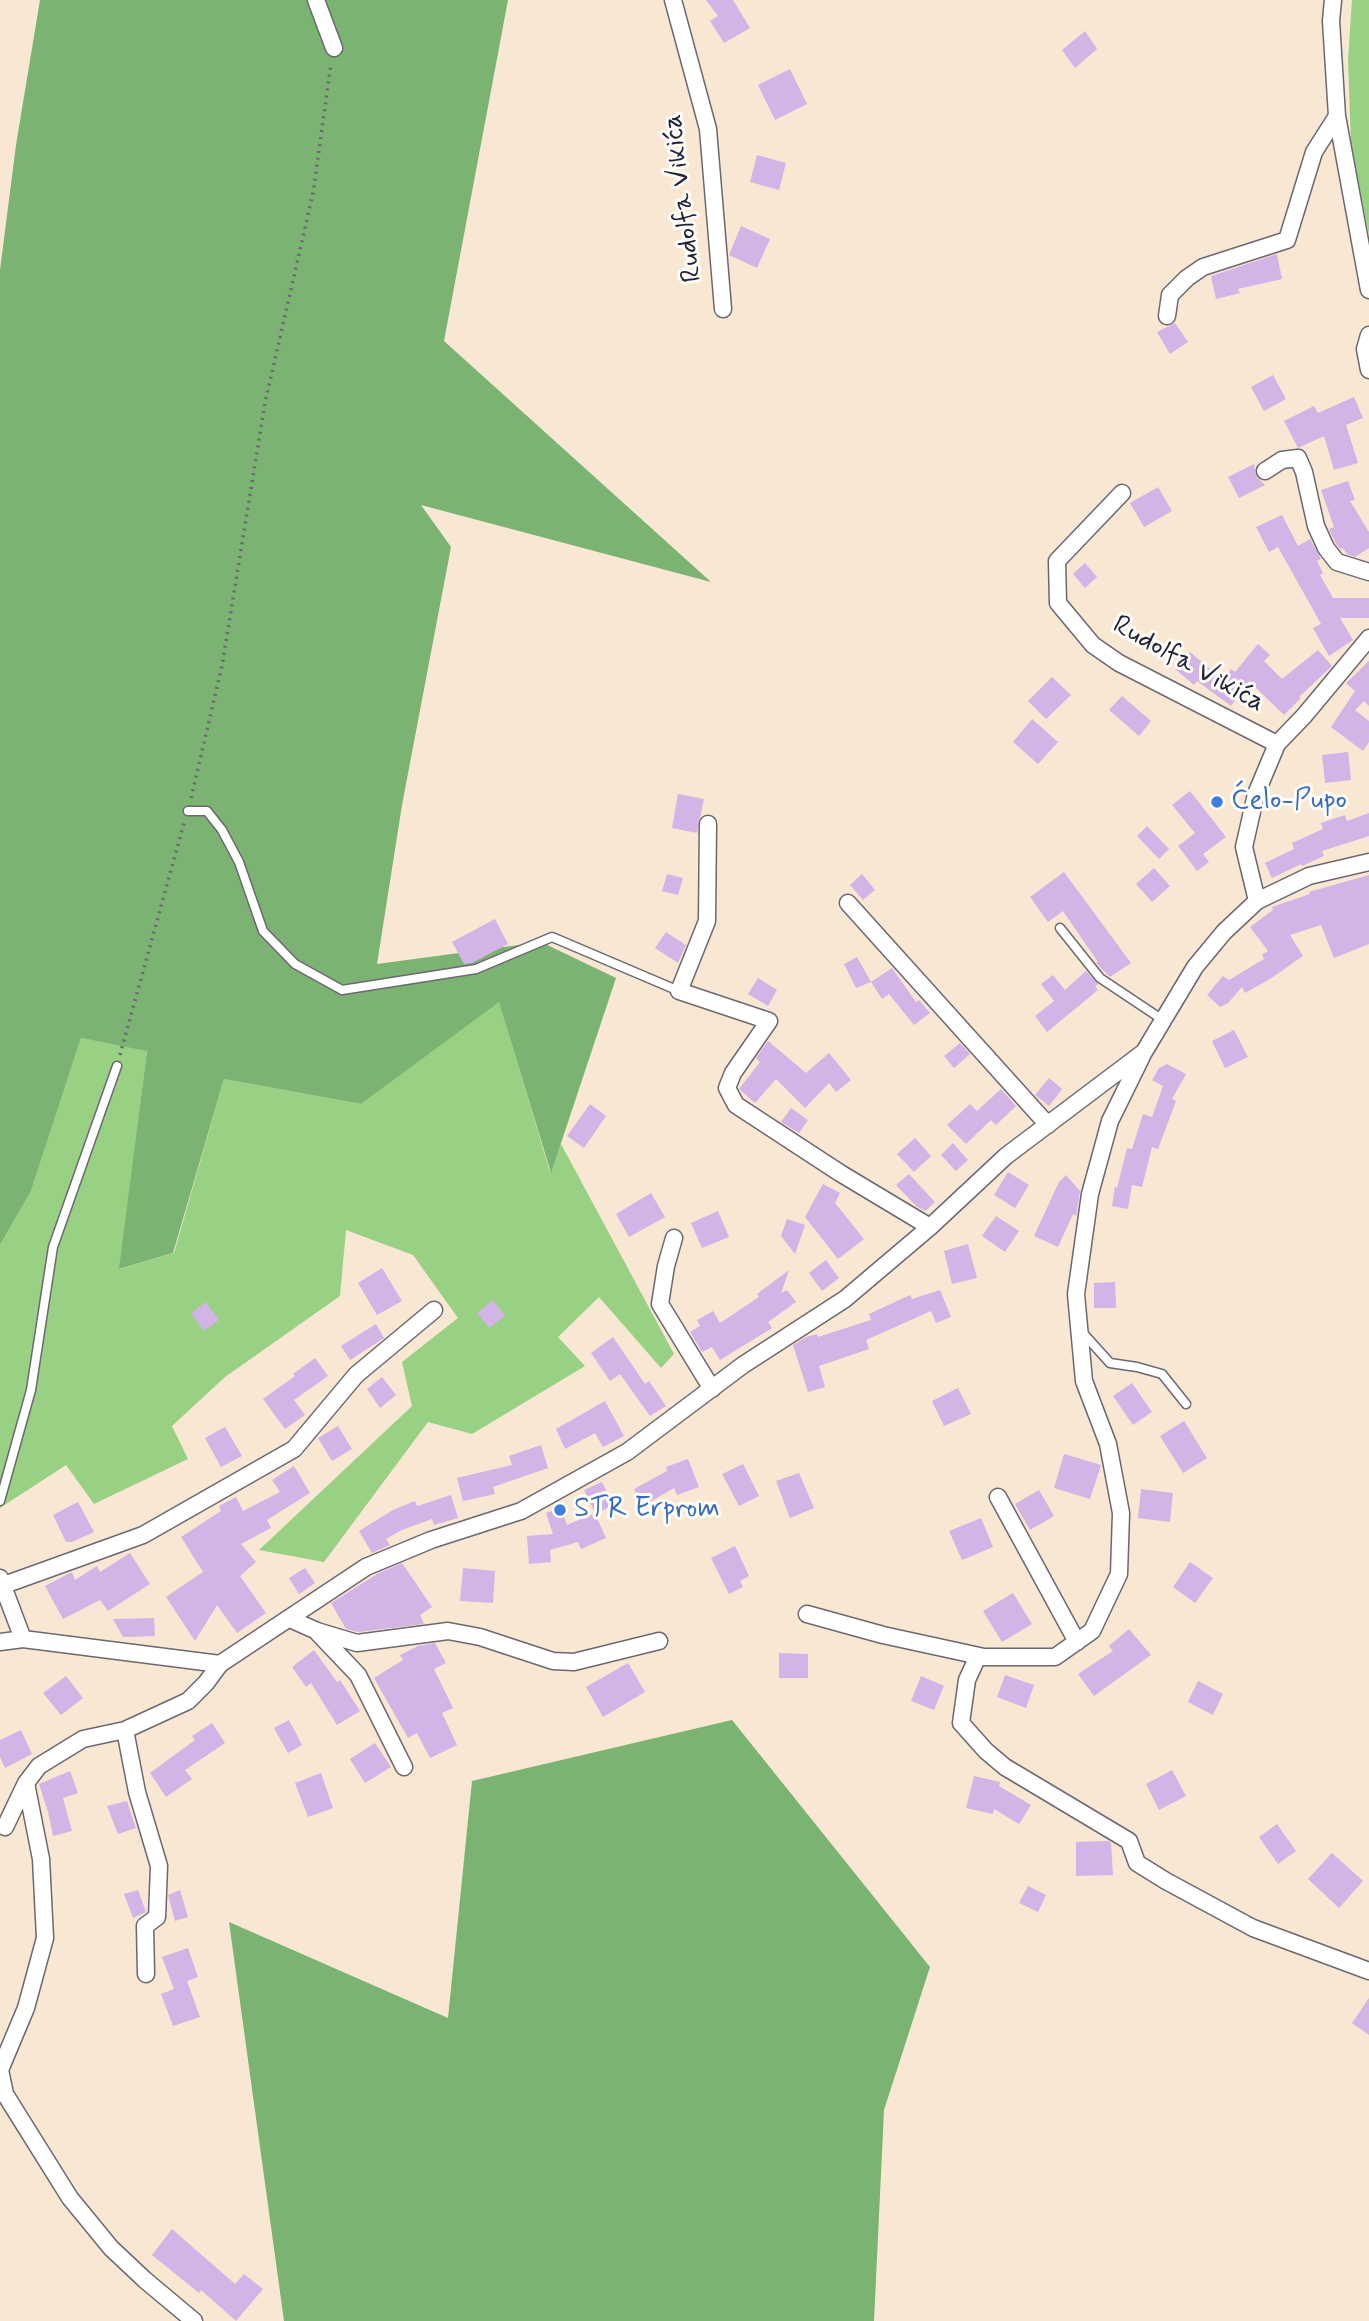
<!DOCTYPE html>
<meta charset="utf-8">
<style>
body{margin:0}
canvas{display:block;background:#f7e7d3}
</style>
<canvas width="1369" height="2321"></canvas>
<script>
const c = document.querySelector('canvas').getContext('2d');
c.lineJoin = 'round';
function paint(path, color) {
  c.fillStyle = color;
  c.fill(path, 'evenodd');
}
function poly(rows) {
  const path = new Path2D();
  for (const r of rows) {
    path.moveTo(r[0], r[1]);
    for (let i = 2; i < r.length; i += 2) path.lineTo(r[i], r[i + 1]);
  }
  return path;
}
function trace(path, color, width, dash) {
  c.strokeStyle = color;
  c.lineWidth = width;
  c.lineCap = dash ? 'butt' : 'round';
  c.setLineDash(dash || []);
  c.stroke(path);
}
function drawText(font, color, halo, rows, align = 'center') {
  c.font = font + ' Mynerve,sans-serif';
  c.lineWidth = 6;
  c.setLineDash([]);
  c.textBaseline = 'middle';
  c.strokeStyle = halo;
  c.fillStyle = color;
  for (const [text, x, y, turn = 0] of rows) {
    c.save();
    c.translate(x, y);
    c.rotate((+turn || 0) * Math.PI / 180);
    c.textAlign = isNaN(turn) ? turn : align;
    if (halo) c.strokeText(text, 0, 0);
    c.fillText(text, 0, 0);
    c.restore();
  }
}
const green = poly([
 [1352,0,1369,0,1369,235,1351,144,1348,60],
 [499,1001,550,1172,561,1144,674,1354,661,1368,599,1297,558,1337,585,1366,472,1434,428,1422,324,1562,259,1550,412,1406,402,1362,458,1318,413,1255,346,1230,340,1296,225,1377,172,1426,188,1459,94,1504,66,1465,0,1508,0,1245,31,1191,81,1038,147,1050,120,1269,174,1253,224,1079,361,1104]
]);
const forest = poly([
 [40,0,508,0,444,341,711,582,421,505,451,547,402,805,377,964,541,942,616,978,551,1173,499,1002,361,1104,224,1079,173,1253,119,1269,147,1051,81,1038,31,1191,0,1245,0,270,16,145],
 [732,1720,930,1967,884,2110,874,2321,284,2321,229,1922,448,2018,472,1781]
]);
const building = poly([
 [706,0,733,0,750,28,724,43,710,21,718,16],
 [1085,31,1097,49,1075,68,1062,50],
 [790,69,807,104,775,120,758,85],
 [757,155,786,163,779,190,750,182],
 [741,226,770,239,757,268,729,255],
 [1277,254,1282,279,1238,289,1240,293,1216,299,1211,276],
 [1175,323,1188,342,1170,354,1157,332],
 [1273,375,1286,399,1264,411,1251,387],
 [1354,397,1363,418,1346,425,1358,463,1334,470,1324,436,1298,448,1284,421,1314,406,1318,413],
 [1254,464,1256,476,1265,485,1239,498,1228,477],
 [1348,481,1355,500,1350,501,1369,532,1369,548,1355,557,1347,554,1343,548,1340,549,1335,542,1329,529,1334,527,1321,490],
 [1158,487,1172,511,1144,527,1130,503],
 [1282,515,1298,546,1310,539,1321,559,1317,561,1323,573,1320,575,1333,598,1369,598,1369,618,1340,618,1353,640,1329,656,1313,628,1321,624,1278,547,1269,552,1256,527],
 [1085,563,1097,577,1085,588,1073,574],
 [1258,644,1270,655,1264,661,1282,679,1318,650,1332,666,1299,697,1301,698,1284,715,1249,681,1231,706,1197,681,1194,685,1175,669,1190,652,1223,680,1231,669,1235,672],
 [1369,661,1369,706,1364,701,1355,710,1369,721,1369,742,1363,751,1331,727,1355,691,1346,683],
 [1052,677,1071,695,1046,719,1028,701],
 [1122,696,1151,721,1139,736,1109,710],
 [1032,719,1058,742,1038,764,1013,742],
 [1348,752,1351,780,1325,783,1322,755],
 [1190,791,1226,837,1203,854,1209,862,1197,871,1178,846,1195,833,1172,805],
 [678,794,704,799,697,833,672,828],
 [1369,813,1369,836,1322,851,1324,856,1302,866,1301,864,1272,878,1265,863,1294,849,1292,843,1323,829,1321,823,1345,815,1347,821],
 [1147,826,1169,849,1159,859,1137,836],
 [1154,868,1170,886,1152,902,1136,884],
 [1064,872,1131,963,1110,977,1096,963,1098,962,1063,911,1048,922,1030,897],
 [667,874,683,878,678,895,662,891],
 [862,874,875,890,863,900,850,885],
 [1369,875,1369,944,1334,958,1321,925,1290,935,1303,956,1270,979,1245,993,1242,987,1228,1003,1220,1007,1207,995,1223,976,1229,980,1264,959,1262,955,1268,951,1250,927,1273,910,1272,907,1310,894,1309,892],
 [495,919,508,944,472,963,464,964,452,942],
 [666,932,686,945,678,963,655,948],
 [857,957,871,982,856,988,844,964],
 [892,968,916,1002,919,1000,930,1013,914,1025,889,994,882,999,871,982],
 [1086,971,1098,984,1095,986,1098,990,1047,1032,1035,1016,1054,1001,1041,984,1053,975,1065,990],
 [758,978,777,990,768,1006,748,994],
 [1234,1030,1248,1057,1225,1068,1212,1041],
 [768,1041,806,1073,829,1053,851,1080,836,1092,829,1083,805,1108,776,1079,755,1103,739,1089,760,1062,756,1058],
 [960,1043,970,1054,954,1068,944,1056],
 [1167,1064,1186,1074,1172,1099,1176,1101,1158,1149,1152,1147,1142,1187,1132,1185,1128,1209,1112,1206,1115,1187,1117,1188,1127,1148,1132,1149,1143,1114,1152,1117,1163,1086,1152,1080,1159,1068],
 [1049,1078,1062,1089,1049,1106,1035,1095],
 [1001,1089,1016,1106,996,1125,991,1120,966,1144,947,1125,970,1104,977,1111],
 [590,1104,606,1116,584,1148,567,1136],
 [791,1108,808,1120,799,1133,781,1122],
 [915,1138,931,1156,914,1172,897,1154],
 [953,1143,968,1160,956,1171,941,1155],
 [1008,1172,1029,1185,1015,1208,994,1195],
 [909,1174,935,1202,925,1211,916,1206,896,1185],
 [1066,1175,1080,1191,1076,1216,1073,1214,1058,1247,1034,1236,1059,1182],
 [823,1184,840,1193,835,1203,864,1239,838,1259,805,1217],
 [651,1193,665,1217,629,1237,616,1214],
 [718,1211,729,1237,702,1248,691,1223],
 [996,1216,1019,1231,1005,1252,982,1236],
 [787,1219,805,1225,795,1254,781,1236],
 [968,1244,977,1278,952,1284,944,1251],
 [826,1260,839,1278,822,1291,809,1273],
 [382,1268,402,1301,377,1315,358,1283],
 [789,1270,781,1293,787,1290,796,1302,768,1322,772,1328,720,1360,712,1347,702,1352,690,1332,700,1326,697,1320,713,1311,720,1323,759,1297,757,1294],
 [1115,1282,1116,1308,1094,1308,1094,1283],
 [940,1290,951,1317,936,1323,931,1311,866,1340,869,1349,819,1366,825,1387,808,1392,793,1345,806,1337,817,1334,818,1337,871,1320,869,1314,910,1295,912,1299],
 [493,1300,505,1316,489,1328,477,1313],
 [206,1302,219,1320,204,1331,191,1313],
 [376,1324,384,1338,350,1360,341,1346],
 [613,1337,645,1384,649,1381,666,1406,650,1416,620,1374,610,1381,591,1353],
 [315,1358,328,1376,294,1400,305,1415,285,1429,263,1399,295,1376,293,1374],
 [382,1377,396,1395,380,1408,367,1389],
 [1132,1383,1152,1412,1133,1425,1113,1396],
 [958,1388,971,1414,944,1426,932,1401],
 [605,1401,624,1436,603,1447,595,1433,565,1449,556,1429],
 [1184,1421,1207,1458,1183,1473,1160,1436],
 [338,1426,352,1449,332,1461,318,1438],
 [225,1427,242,1456,221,1467,205,1438],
 [541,1445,548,1468,493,1487,495,1494,463,1501,457,1478,512,1465,509,1456],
 [1064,1454,1101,1465,1090,1499,1054,1488],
 [688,1459,699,1487,677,1495,674,1488,643,1506,634,1489,667,1471,666,1467],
 [743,1464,759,1496,739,1506,722,1474],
 [294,1466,310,1493,267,1520,271,1528,241,1544,256,1562,240,1576,266,1613,237,1633,217,1605,195,1641,166,1597,203,1572,181,1537,221,1511,219,1506,236,1497,243,1511,280,1492,272,1480],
 [799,1473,814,1508,790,1518,776,1481],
 [602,1482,613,1505,595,1514,606,1538,581,1549,578,1542,550,1550,551,1562,529,1564,527,1536,553,1534,546,1513,561,1508,567,1525,595,1513,584,1490],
 [1141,1489,1173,1493,1170,1522,1138,1518],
 [1039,1490,1054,1516,1030,1530,1015,1504],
 [451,1495,458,1518,434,1525,432,1519,402,1530,386,1539,390,1545,372,1553,359,1531,393,1510,415,1501,417,1506],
 [78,1502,94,1532,72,1542,66,1542,53,1515],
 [981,1518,993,1547,962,1560,949,1531],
 [735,1546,749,1576,740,1581,743,1587,729,1594,711,1558],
 [130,1553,150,1584,108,1611,100,1600,63,1619,45,1586,72,1572,75,1580,97,1566,100,1572],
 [1190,1562,1213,1578,1195,1603,1173,1587],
 [402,1563,432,1607,420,1615,424,1624,358,1632,346,1629,331,1603,377,1574],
 [305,1568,315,1583,299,1594,289,1578],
 [463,1568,495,1571,493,1603,460,1601],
 [1013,1593,1032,1624,1002,1642,983,1611],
 [154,1618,155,1636,123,1637,113,1619],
 [1129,1629,1151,1655,1094,1696,1078,1674,1113,1651,1109,1646],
 [435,1643,446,1663,434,1669,453,1708,442,1713,457,1745,430,1758,417,1733,408,1738,374,1678,403,1660,400,1655,418,1646],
 [314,1650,337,1682,340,1680,360,1711,337,1725,311,1683,306,1687,292,1667],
 [779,1653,808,1654,808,1678,779,1678],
 [628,1663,645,1692,603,1717,586,1687],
 [1005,1675,1034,1685,1026,1708,997,1697],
 [66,1676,83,1698,61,1715,43,1693],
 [921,1676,944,1686,934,1710,911,1701],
 [1198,1681,1223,1694,1213,1715,1188,1702],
 [289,1720,302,1745,288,1753,274,1728],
 [212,1723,225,1743,185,1770,192,1779,166,1797,150,1773,195,1740,192,1736],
 [21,1730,32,1754,5,1768,0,1757,0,1740],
 [375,1743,391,1767,365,1783,350,1759],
 [1172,1770,1186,1796,1159,1810,1146,1784],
 [70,1771,78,1793,63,1798,72,1831,53,1836,48,1812,39,1784],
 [321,1773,333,1808,308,1817,295,1783],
 [974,1776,1000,1782,999,1786,1031,1805,1019,1824,994,1809,993,1814,966,1808],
 [127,1801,136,1828,118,1834,107,1806],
 [1277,1824,1296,1851,1278,1864,1259,1837],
 [1109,1841,1111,1843,1113,1875,1076,1876,1076,1842],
 [1332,1853,1363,1881,1339,1908,1308,1879],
 [1028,1886,1046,1895,1038,1912,1019,1903],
 [138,1890,146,1912,133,1918,124,1894],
 [180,1890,188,1917,175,1921,168,1895],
 [188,1948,198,1977,187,1981,200,2017,173,2026,161,1994,174,1989,162,1957],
 [1369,1998,1369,2035,1352,2023],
 [172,2229,235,2284,244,2274,263,2289,236,2321,201,2290,199,2293,152,2255]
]);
const path = poly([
 [191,798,222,666,265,403,313,193,331,64],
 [120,1055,184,823]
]);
const service = poly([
 [188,811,207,811,222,830,239,862,263,931,295,964,342,990,476,969,552,937,679,991],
 [1060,928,1100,978,1163,1020],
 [1082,1332,1110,1363,1137,1367,1162,1374,1186,1404],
 [0,1501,31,1390,53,1247,117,1066]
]);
const minor = poly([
 [316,0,334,48],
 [673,0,708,129,723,309],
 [1333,0,1331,21,1337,116,1369,290],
 [1167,316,1170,295,1187,278,1203,267,1287,240,1314,152,1337,116],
 [1369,335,1365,349,1369,370],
 [1265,471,1282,460,1298,458,1304,472,1316,526,1326,548,1337,562,1369,572],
 [1122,493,1057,561,1058,603,1093,645,1119,663,1277,744],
 [708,824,707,921,679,991,769,1021,733,1073,727,1088,736,1105,840,1173,930,1227],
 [1257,901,1244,847,1256,794,1277,744,1304,716,1369,638],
 [848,903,1048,1125],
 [674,1238,666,1266,660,1304,712,1389],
 [998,1497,1077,1642],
 [0,1578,23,1639],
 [4,1585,143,1535,294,1449,356,1375,434,1310],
 [807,1614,883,1635,984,1657,1055,1657,1092,1631,1119,1574,1121,1513,1108,1444,1084,1381,1076,1294,1090,1194,1110,1121,1142,1056],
 [290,1619,317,1631,357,1643,448,1631,480,1637,553,1661,574,1662,659,1641],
 [318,1633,358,1675,404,1767],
 [0,1642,23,1639,220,1664,366,1567,431,1540,521,1511,627,1452,743,1365,845,1299,930,1227,1006,1156,1144,1052,1195,967,1224,932,1257,901,1309,876,1369,862],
 [978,1656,967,1680,961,1723,986,1751,1005,1767,1129,1841,1137,1863,1166,1881,1253,1928,1369,1971],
 [125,1730,137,1792,159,1866,157,1917,145,1926,146,1974],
 [26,1783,41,1859,45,1938,26,2008,0,2070,5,2094,70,2198,111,2248,145,2280,194,2321],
 [5,1827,26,1783,39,1766,83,1739,125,1730,188,1701,206,1683,220,1664]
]);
const markers = [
 [1217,802,7,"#3f7fe0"],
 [560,1510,7,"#3f7fe0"]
];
const streetNames = [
 ["Rudolfa Vikića",684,198,-97],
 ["Rudolfa Vikića",1188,665,29]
];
const shopNames = [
 ["Ćelo-Pupo",1231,802],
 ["STR Erprom",574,1510]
];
paint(green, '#99d184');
paint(forest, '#7ab372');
paint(building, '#d2b4e6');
trace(service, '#6d6770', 11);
trace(minor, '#6d6770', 19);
trace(path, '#6d6770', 3.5, [2, 5]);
trace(service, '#fff', 8);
trace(minor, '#fff', 16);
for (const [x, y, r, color] of markers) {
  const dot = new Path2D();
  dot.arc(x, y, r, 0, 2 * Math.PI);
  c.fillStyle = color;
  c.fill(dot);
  trace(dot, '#fdfcf7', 2.5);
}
drawText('28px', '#22223b', '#fdfcf7', streetNames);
drawText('28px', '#366cbe', '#fdfcf7', shopNames, 'left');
</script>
